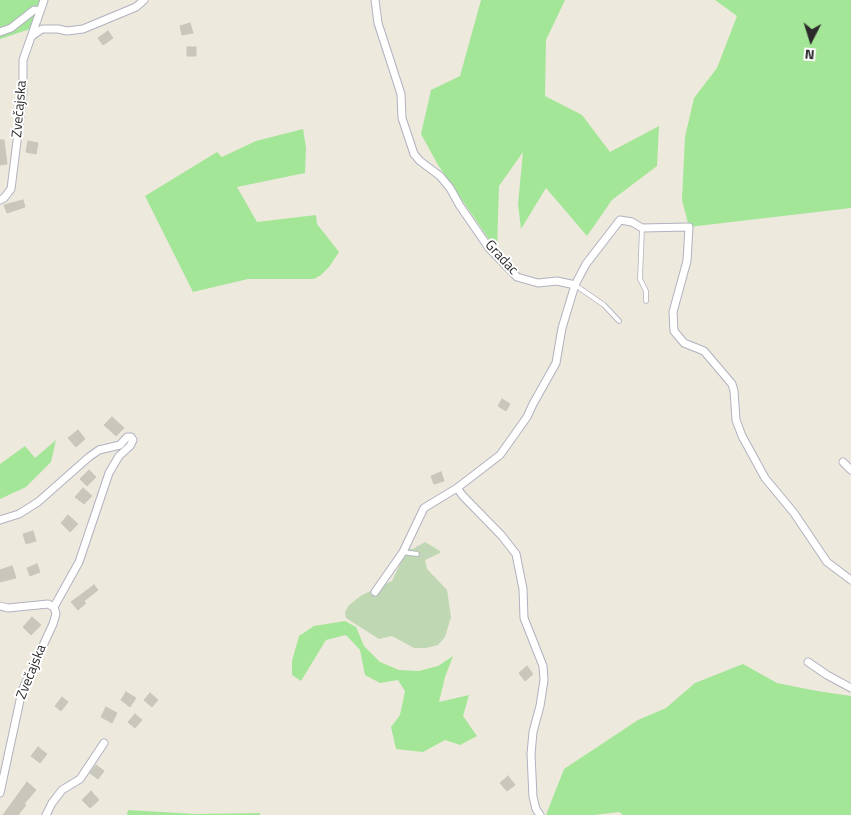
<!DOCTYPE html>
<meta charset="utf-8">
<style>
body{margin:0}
#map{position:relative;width:851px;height:815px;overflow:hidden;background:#eee9dd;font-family:"Titillium Web",sans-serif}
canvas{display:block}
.north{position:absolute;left:786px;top:15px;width:50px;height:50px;-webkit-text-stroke:4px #fff;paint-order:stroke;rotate:185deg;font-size:14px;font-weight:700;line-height:20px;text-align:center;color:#2b2b2b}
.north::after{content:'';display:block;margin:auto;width:18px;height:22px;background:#2b2b2b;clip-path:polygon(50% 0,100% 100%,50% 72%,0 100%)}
</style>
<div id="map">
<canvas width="851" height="815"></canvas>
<div class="north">N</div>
</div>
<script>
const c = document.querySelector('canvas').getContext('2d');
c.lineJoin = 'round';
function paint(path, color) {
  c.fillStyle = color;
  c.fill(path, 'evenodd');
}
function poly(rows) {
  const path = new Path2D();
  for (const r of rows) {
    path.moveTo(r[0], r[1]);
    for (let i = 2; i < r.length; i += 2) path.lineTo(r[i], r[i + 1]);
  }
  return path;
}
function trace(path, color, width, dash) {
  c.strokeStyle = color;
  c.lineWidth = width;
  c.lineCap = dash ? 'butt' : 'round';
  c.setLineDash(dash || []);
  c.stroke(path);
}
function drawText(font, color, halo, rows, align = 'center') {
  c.font = font + ' "Titillium Web",sans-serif';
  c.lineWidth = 4;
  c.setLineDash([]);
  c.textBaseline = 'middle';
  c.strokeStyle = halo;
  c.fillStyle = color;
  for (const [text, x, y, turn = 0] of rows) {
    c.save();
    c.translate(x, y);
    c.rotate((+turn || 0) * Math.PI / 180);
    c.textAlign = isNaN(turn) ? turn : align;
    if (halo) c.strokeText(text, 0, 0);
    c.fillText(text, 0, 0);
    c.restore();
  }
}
const green = poly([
 [0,0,47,0,30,29,0,39],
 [481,0,565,0,546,40,545,96,582,115,610,152,659,126,657,166,612,200,587,236,546,188,521,229,518,204,523,152,499,186,497,251,438,165,421,134,431,90,460,76],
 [715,0,851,0,851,208,689,227,682,200,685,137,694,98,717,68,737,16],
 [303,129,306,148,305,173,237,187,257,222,316,215,317,224,339,252,329,267,321,275,314,279,248,279,193,292,145,196,217,152,222,157,256,141],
 [56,440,51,462,26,487,0,499,0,464,25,446,35,458],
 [345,621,356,627,364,646,380,662,399,670,419,671,438,666,453,656,445,677,439,702,469,695,463,716,477,736,460,745,445,740,423,752,396,749,391,727,400,715,405,691,398,680,380,683,365,675,360,650,346,635,326,640,301,681,292,675,292,661,299,636,314,626],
 [743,664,777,683,817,691,851,696,851,815,623,815,619,812,594,815,546,815,564,769,638,720,666,708,695,683],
 [128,810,196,814,260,813,260,815,127,815]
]);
const cemetery = poly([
 [425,542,440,551,440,553,425,560,427,569,447,590,451,617,445,637,438,645,426,648,414,648,392,636,379,639,346,618,345,612,349,605,362,595,392,581,407,549,413,549]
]);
const building = poly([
 [190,23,193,33,182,35,180,26,190,23],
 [108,31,113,38,103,45,98,38,108,31],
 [187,47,196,47,196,56,187,56,187,47],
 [0,140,4,140,7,164,0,165,0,140],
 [28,141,38,143,36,154,26,152,28,141],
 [23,200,25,207,7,213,4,205,23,200],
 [502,399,510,404,506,411,498,406,502,399],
 [112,417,124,428,116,436,104,425,112,417],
 [78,430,85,439,76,447,68,438,78,430],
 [89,470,96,477,87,486,80,479,89,470],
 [441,472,444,481,434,484,431,476,441,472],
 [83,488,92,496,84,504,75,497,83,488],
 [68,515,78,524,70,532,61,523,68,515],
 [33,531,36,541,26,544,23,534,33,531],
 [37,564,40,572,30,576,27,568,37,564],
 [12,566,16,578,0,582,0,570,12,566],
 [94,585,98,590,84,601,86,603,78,610,71,602,94,585],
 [32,617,41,625,31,635,23,627,32,617],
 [527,666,533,674,525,681,519,673,527,666],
 [126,692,136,698,130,707,121,700,126,692],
 [150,693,158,700,152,707,144,700,150,693],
 [62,697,68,702,61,711,55,706,62,697],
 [106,707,117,713,112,723,101,717,106,707],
 [135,714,142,720,135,728,128,722,135,714],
 [38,747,47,754,40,763,31,756,38,747],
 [96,765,104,771,98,779,90,773,96,765],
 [508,776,515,785,507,791,500,783,508,776],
 [27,782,36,790,24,804,26,805,18,815,3,815,27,782],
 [91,791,99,800,90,808,82,800,91,791]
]);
const path = poly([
 [417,546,431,548,428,556,417,554,417,546]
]);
const service = poly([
 [642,228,640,279,646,291,646,301],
 [575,285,604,305,619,321],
 [403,552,417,554]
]);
const minor = poly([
 [375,0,378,23,401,94,402,118,414,154,420,161,440,176,450,188,460,206,489,248,517,277,538,283,557,281,575,285,562,328,556,363,533,404,527,417,500,455,457,488],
 [0,32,11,28,34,10,40,11],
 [32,36,42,29,58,29,67,31,83,29,136,7,144,0],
 [0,200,4,198,11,189,23,93,23,60,44,0],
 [575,285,586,264,620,220,632,222,642,228,689,227,687,261,673,312,674,331,684,343,704,351,732,384,734,391,736,420,742,436,765,478,794,513,827,562,851,580],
 [843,462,851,470],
 [0,520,19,514,38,502,89,457,99,450,120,445,127,437,131,437,133,440,130,446,119,456,109,473,79,562,54,607],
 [375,592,403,552,424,508,457,488,463,496,502,536,516,554,523,589,524,618,543,666,544,680,540,706,533,732,531,754,533,797,536,809,540,815],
 [0,606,8,608,48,604,54,607,56,614,53,624,22,691,0,793],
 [808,662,827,675,851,688],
 [46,815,52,803,62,790,80,779,104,743]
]);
const streetNames = [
 ["Zvečajska",20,109,-85],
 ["Gradac",501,258,47],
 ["Zvečajska",32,672,-68]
];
paint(green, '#a4e697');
paint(cemetery, '#bfd8b3');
paint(building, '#c9c6bc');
trace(building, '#c9c6b6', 1);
trace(service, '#b1b1c0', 5.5);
trace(minor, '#b1b1c0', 9);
trace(path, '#ccc', 1, [4, 2.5]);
trace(service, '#fff', 4);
trace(minor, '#fff', 7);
drawText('14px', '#2b2b2b', '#fff', streetNames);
</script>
